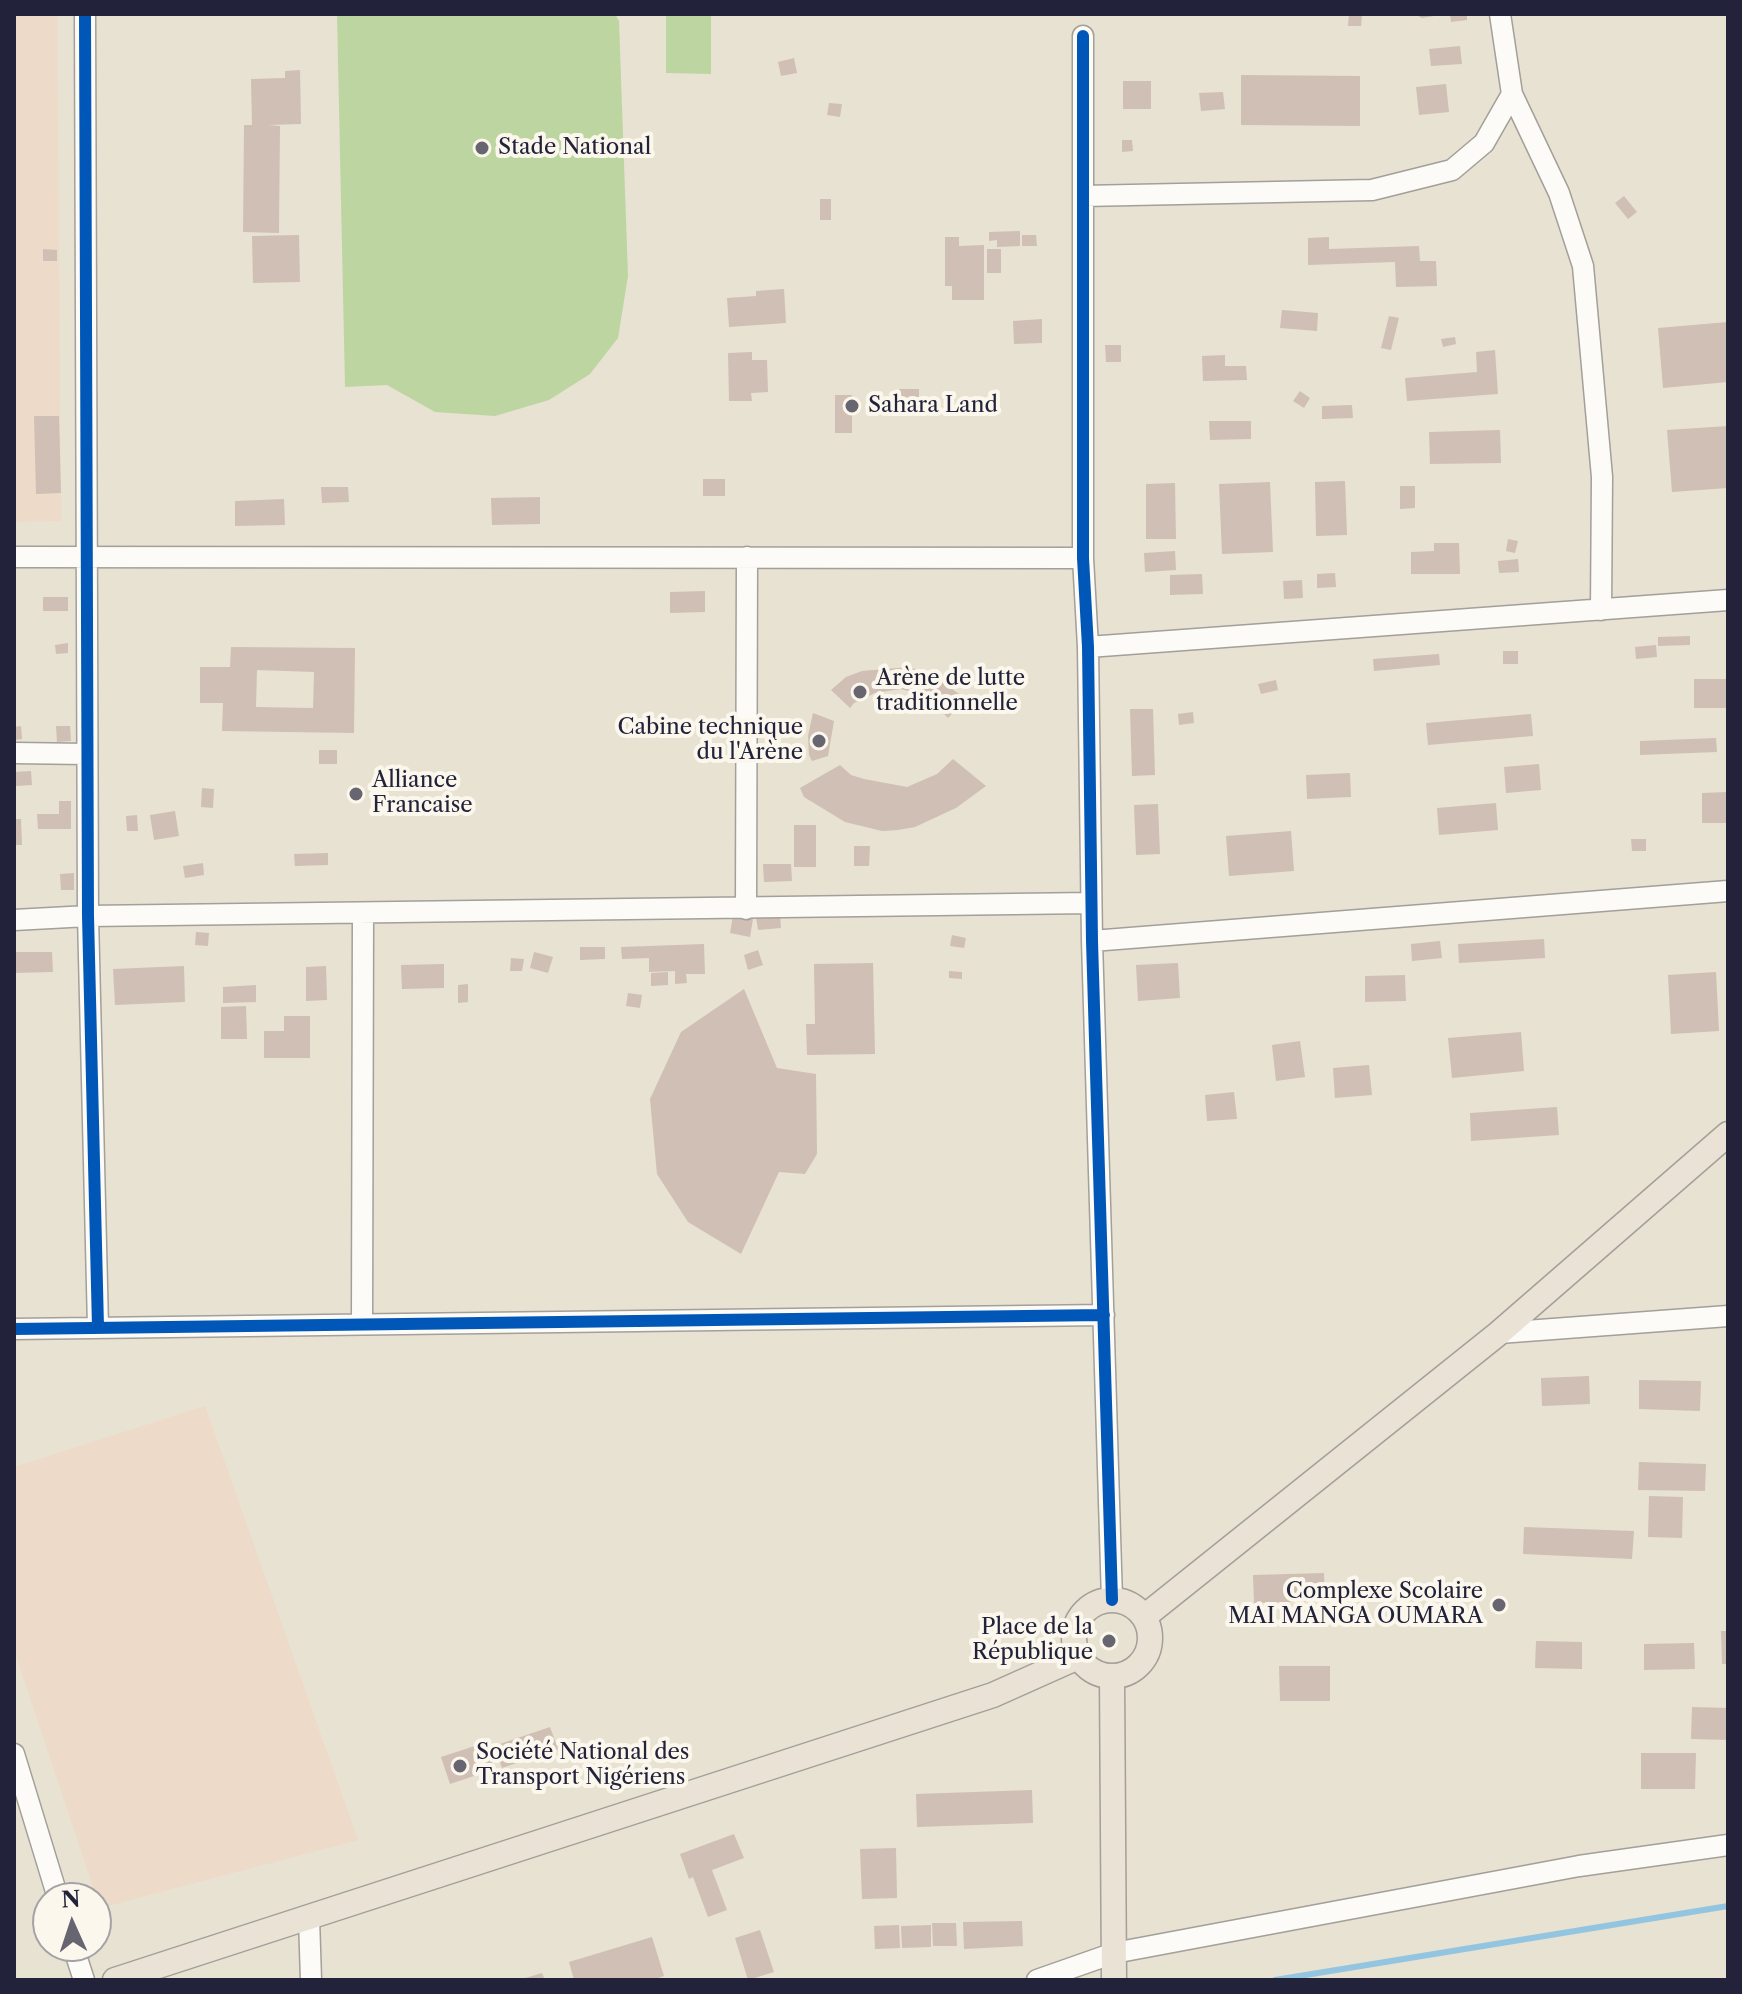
<!DOCTYPE html>
<meta charset="utf-8">
<style>
body{margin:0}
#map{position:relative;width:1742px;height:1994px;overflow:hidden;background:#e8e2d2;font-family:"Libre Caslon Text",serif}
canvas{display:block}
.frame{position:absolute;inset:0;border:16px solid #22223b;pointer-events:none}
.north{position:absolute;left:32px;top:1882px;width:80px;height:80px;box-sizing:border-box;background:#fbf7ec;border:2px solid #a4a2a5;border-radius:50%;rotate:357deg;font-size:22px;font-weight:700;line-height:32px;text-align:center;color:#22223b}
.north::after{content:'';display:block;margin:auto;width:28px;height:36px;background:#676570;clip-path:polygon(50% 0,100% 100%,50% 72%,0 100%)}
</style>
<div id="map">
<canvas width="1742" height="1994"></canvas>
<div class="frame"></div>
<div class="north">N</div>
</div>
<script>
const c = document.querySelector('canvas').getContext('2d');
c.lineJoin = 'round';
function paint(path, color) {
  c.fillStyle = color;
  c.fill(path, 'evenodd');
}
function poly(rows) {
  const path = new Path2D();
  for (const r of rows) {
    if (r.length === 3) {
      path.moveTo(r[0] + r[2], r[1]);
      path.arc(r[0], r[1], r[2], 0, 2 * Math.PI);
      continue;
    }
    path.moveTo(r[0], r[1]);
    for (let i = 2; i < r.length; i += 2) path.lineTo(r[i], r[i + 1]);
  }
  return path;
}
function trace(path, color, width, dash) {
  c.strokeStyle = color;
  c.lineWidth = width;
  c.lineCap = dash ? 'butt' : 'round';
  c.setLineDash(dash || []);
  c.stroke(path);
}
function drawText(font, color, halo, rows, align = 'center') {
  c.font = font + ' "Libre Caslon Text",serif';
  c.lineWidth = 8;
  c.setLineDash([]);
  c.textBaseline = 'middle';
  c.strokeStyle = halo;
  c.fillStyle = color;
  for (const [text, x, y, turn = 0] of rows) {
    c.save();
    c.translate(x, y);
    c.rotate((+turn || 0) * Math.PI / 180);
    c.textAlign = isNaN(turn) ? turn : align;
    if (halo) c.strokeText(text, 0, 0);
    c.fillText(text, 0, 0);
    c.restore();
  }
}
const built = poly([
 [14,14,57,14,61,521,14,522],
 [205,1406,358,1840,100,1908,14,1650,14,1467]
]);
const green = poly([
 [337,14,615,14,619,21,628,276,618,338,590,374,549,400,495,416,435,412,387,385,345,387],
 [666,14,711,14,711,74,666,73]
]);
const stream = poly([
 [1275,1980,1728,1906]
]);
const building = poly([
 [1349,14,1362,14,1361,26,1348,26],
 [1414,14,1440,14,1440,15,1422,18],
 [1450,14,1467,14,1467,20,1451,22],
 [1460,46,1462,64,1431,66,1429,49],
 [794,58,797,73,781,76,778,62],
 [300,70,301,124,268,125,280,126,279,233,243,232,244,125,252,125,251,79,285,78,285,71],
 [1241,75,1360,76,1360,126,1241,125],
 [1123,81,1151,81,1151,109,1123,109],
 [1446,84,1449,112,1419,115,1416,87],
 [1223,92,1225,109,1201,111,1199,93],
 [829,103,842,104,840,117,827,115],
 [1122,140,1132,140,1133,151,1122,152],
 [1624,196,1637,212,1628,219,1615,203],
 [820,199,831,199,831,220,820,220],
 [1020,231,1020,246,997,247,997,240,989,241,989,232],
 [299,235,300,282,253,283,252,236],
 [1022,235,1036,235,1037,246,1022,246],
 [945,237,959,237,959,246,984,245,984,300,952,300,952,286,945,286],
 [1329,237,1329,249,1419,246,1420,261,1436,261,1437,286,1396,287,1395,262,1308,265,1308,238],
 [43,249,57,250,57,261,43,261],
 [987,249,1001,249,1001,273,987,273],
 [784,289,786,323,729,327,727,298,756,296,756,291],
 [1282,310,1318,313,1317,331,1280,328],
 [1389,316,1399,318,1391,350,1381,348],
 [1042,319,1042,343,1014,344,1013,321],
 [1728,322,1728,382,1663,388,1658,328],
 [1455,337,1456,344,1443,347,1441,339],
 [1105,345,1121,345,1121,362,1106,362],
 [1495,350,1498,394,1407,401,1405,378,1477,372,1476,352],
 [752,352,752,360,767,360,768,392,751,393,752,401,729,401,728,353],
 [1225,355,1225,366,1246,366,1247,380,1203,381,1202,356],
 [899,389,919,389,919,406,899,406],
 [1300,391,1310,398,1304,408,1293,401],
 [835,395,852,395,852,433,835,433],
 [1352,405,1353,418,1322,419,1322,406],
 [34,416,59,416,61,493,36,494],
 [1209,421,1251,421,1251,439,1210,440],
 [1728,426,1728,488,1672,492,1667,430],
 [1500,430,1501,463,1430,464,1429,432],
 [703,479,725,479,725,496,703,496],
 [1345,481,1347,535,1316,536,1315,482],
 [1270,482,1273,552,1222,554,1219,484],
 [1175,483,1176,539,1146,539,1146,484],
 [1400,486,1415,486,1415,508,1400,509],
 [321,487,348,487,349,502,322,503],
 [540,497,540,524,492,525,491,498],
 [284,499,285,525,235,526,235,501],
 [1508,539,1518,541,1515,553,1506,551],
 [1434,543,1459,543,1460,574,1411,574,1411,552,1434,551],
 [1175,551,1176,570,1145,572,1144,553],
 [1518,559,1519,572,1499,573,1498,561],
 [1335,573,1336,587,1317,588,1317,574],
 [1202,574,1203,594,1170,595,1170,575],
 [1302,580,1303,598,1284,599,1283,581],
 [705,591,705,612,670,613,670,592],
 [43,597,68,597,68,611,43,611],
 [1690,636,1690,645,1658,646,1658,637],
 [68,643,68,653,56,654,55,645],
 [1656,645,1657,657,1636,659,1635,647],
 [231,647,355,648,354,733,222,731,223,703,200,703,200,667,230,667],
 [257,670,314,672,313,708,256,707],
 [1503,651,1518,651,1518,664,1503,664],
 [1439,654,1440,665,1374,671,1373,659],
 [909,667,933,675,966,699,948,718,926,696,901,689,875,693,854,703,850,708,831,690,846,677,862,671],
 [1694,679,1728,679,1728,708,1694,708],
 [1276,680,1278,690,1261,694,1258,684],
 [1130,709,1153,709,1155,775,1132,776],
 [1193,712,1194,723,1179,725,1178,714],
 [813,713,834,721,828,756,812,761,809,755,808,736],
 [1531,714,1533,736,1428,745,1426,723],
 [21,726,22,739,14,740,14,727],
 [56,726,70,726,71,741,57,742],
 [1716,738,1717,752,1640,755,1640,741],
 [319,750,337,750,337,764,319,764],
 [953,759,986,786,956,808,915,827,898,830,882,831,845,822,804,797,800,788,840,765,851,775,864,779,907,787,937,774],
 [1539,764,1541,790,1506,793,1504,767],
 [31,771,32,785,16,786,15,772],
 [1350,773,1351,797,1307,799,1306,775],
 [202,788,214,789,213,808,201,807],
 [1728,792,1728,823,1702,823,1702,793],
 [59,801,71,801,71,829,38,829,37,814,59,814],
 [1496,803,1498,830,1439,835,1437,808],
 [1158,804,1160,854,1136,855,1134,805],
 [175,811,179,836,154,840,150,815],
 [137,815,138,831,127,831,126,816],
 [14,819,21,819,22,845,14,845],
 [794,825,816,825,816,867,794,867],
 [1291,831,1294,871,1229,876,1226,836],
 [1631,839,1646,839,1646,851,1632,851],
 [854,846,870,846,869,866,854,866],
 [328,853,328,865,295,866,294,854],
 [203,863,204,875,185,878,183,866],
 [763,864,791,864,792,881,764,882],
 [74,873,74,890,61,890,60,874],
 [780,915,781,928,758,930,756,917],
 [733,916,753,919,750,937,730,933],
 [196,932,209,933,208,946,195,945],
 [952,935,966,938,964,948,950,946],
 [1544,939,1545,958,1459,963,1458,944],
 [1440,941,1442,958,1412,961,1411,944],
 [704,944,705,974,686,974,687,983,675,984,675,971,649,972,649,958,622,959,621,947],
 [580,947,605,947,605,959,580,960],
 [758,950,763,965,748,970,744,955],
 [14,952,52,952,53,972,14,973],
 [534,952,553,957,548,973,530,968],
 [511,958,524,959,522,971,510,971],
 [873,963,875,1054,807,1055,806,1024,815,1024,814,964],
 [1178,963,1180,998,1138,1001,1136,965],
 [444,964,444,988,402,989,401,965],
 [184,966,185,1002,115,1005,113,969],
 [326,966,327,1000,306,1001,306,967],
 [949,971,962,972,962,979,949,978],
 [668,972,668,985,651,986,651,973],
 [1716,972,1719,1031,1671,1034,1668,975],
 [1405,975,1406,1001,1365,1002,1365,976],
 [468,984,468,1002,458,1003,458,985],
 [256,985,256,1002,223,1003,223,987],
 [744,989,777,1068,816,1074,817,1154,805,1174,779,1172,741,1254,688,1222,657,1174,650,1099,681,1032],
 [628,993,642,995,640,1008,626,1006],
 [246,1006,247,1039,221,1039,221,1007],
 [284,1016,310,1016,310,1058,264,1058,264,1031,284,1031],
 [1521,1032,1524,1071,1452,1078,1448,1038],
 [1300,1041,1305,1077,1276,1081,1272,1045],
 [1369,1065,1372,1095,1335,1098,1333,1068],
 [1234,1092,1237,1119,1207,1121,1205,1095],
 [1557,1107,1559,1135,1471,1141,1470,1113],
 [1589,1376,1590,1404,1542,1406,1541,1378],
 [1639,1380,1701,1381,1700,1411,1639,1409],
 [1639,1462,1706,1464,1705,1491,1638,1490],
 [1649,1496,1683,1497,1682,1538,1648,1537],
 [1524,1527,1634,1531,1632,1559,1523,1554],
 [1324,1573,1325,1601,1254,1603,1253,1575],
 [1721,1631,1728,1631,1728,1664,1722,1664],
 [1536,1641,1582,1642,1582,1669,1535,1668],
 [1694,1643,1695,1669,1644,1670,1644,1644],
 [1279,1666,1330,1666,1330,1701,1280,1701],
 [1692,1707,1728,1708,1728,1740,1691,1739],
 [550,1727,558,1749,502,1768,494,1746],
 [487,1742,495,1769,450,1784,441,1757],
 [1641,1753,1696,1753,1695,1789,1641,1789],
 [1032,1790,1033,1823,917,1827,916,1794],
 [734,1834,744,1858,712,1870,727,1910,708,1917,693,1877,689,1879,680,1854],
 [896,1848,897,1898,862,1899,860,1849],
 [1022,1921,1023,1946,964,1949,963,1922],
 [932,1923,956,1923,957,1946,933,1946],
 [899,1925,900,1948,875,1949,874,1926],
 [931,1925,931,1947,902,1948,901,1926],
 [760,1930,774,1972,748,1980,735,1938],
 [652,1937,664,1976,652,1980,574,1980,569,1962],
 [542,1973,545,1980,522,1980,522,1979]
]);
const minor = poly([
 [85,14,88,916,98,1327],
 [1500,14,1512,94,1559,193,1583,266,1602,477,1601,610],
 [1083,36,1083,558,1088,647,1092,941,1112,1600],
 [1083,196,1372,190,1452,170,1484,143,1512,94],
 [14,557,1083,558],
 [1088,647,1728,600],
 [14,753,87,754],
 [746,909,747,557],
 [14,920,88,916,1091,903],
 [1092,941,1728,891],
 [362,1324,363,913],
 [14,1329,1104,1315],
 [1499,1333,1728,1316],
 [14,1754,58,1898],
 [309,1918,311,1980],
 [73,1946,84,1980],
 [1037,1980,1114,1953,1579,1866,1728,1845]
]);
const major = poly([
 [1112,1638,38],
 [1144,1617,1499,1333,1728,1134],
 [1112,1677,1114,1980],
 [115,1980,993,1695,1078,1657]
]);
const cycleway = poly([
 [85,14,88,916,98,1327],
 [1083,36,1083,558,1088,647,1092,941,1112,1600],
 [14,1329,1104,1315]
]);
const markers = [
 [482,148,8,"#676570"],
 [852,406,8,"#676570"],
 [860,692,8,"#676570"],
 [819,741,8,"#676570"],
 [356,794,8,"#676570"],
 [1499,1605,8,"#676570"],
 [1109,1641,8,"#676570"],
 [460,1766,8,"#676570"]
];
const poiNames = [
 ["Stade National",498,148],
 ["Sahara Land",868,406],
 ["Arène de lutte",876,679],
 ["traditionnelle",876,704],
 ["Cabine technique",803,728,"right"],
 ["du l'Arène",803,753,"right"],
 ["Alliance",372,781],
 ["Francaise",372,806],
 ["Complexe Scolaire",1483,1592,"right"],
 ["MAI MANGA OUMARA",1483,1617,"right"],
 ["Place de la",1093,1628,"right"],
 ["République",1093,1653,"right"],
 ["Société National des",476,1753],
 ["Transport Nigériens",476,1778]
];
paint(built, '#eedac8');
paint(green, '#bdd5a1');
trace(stream, '#93c5e1', 6);
paint(building, '#d0bfb4');
trace(minor, '#a39f99', 23);
trace(major, '#a39f99', 27);
trace(minor, '#fcfbf8', 20);
trace(major, '#e9e2d5', 24);
trace(cycleway, '#0057b8', 12);
for (const [x, y, r, color] of markers) {
  const dot = new Path2D();
  dot.arc(x, y, r, 0, 2 * Math.PI);
  c.fillStyle = color;
  c.fill(dot);
  trace(dot, '#fbf7ec', 3);
}
drawText('22px', '#22223b', '#fbf7ec', poiNames, 'left');
</script>
